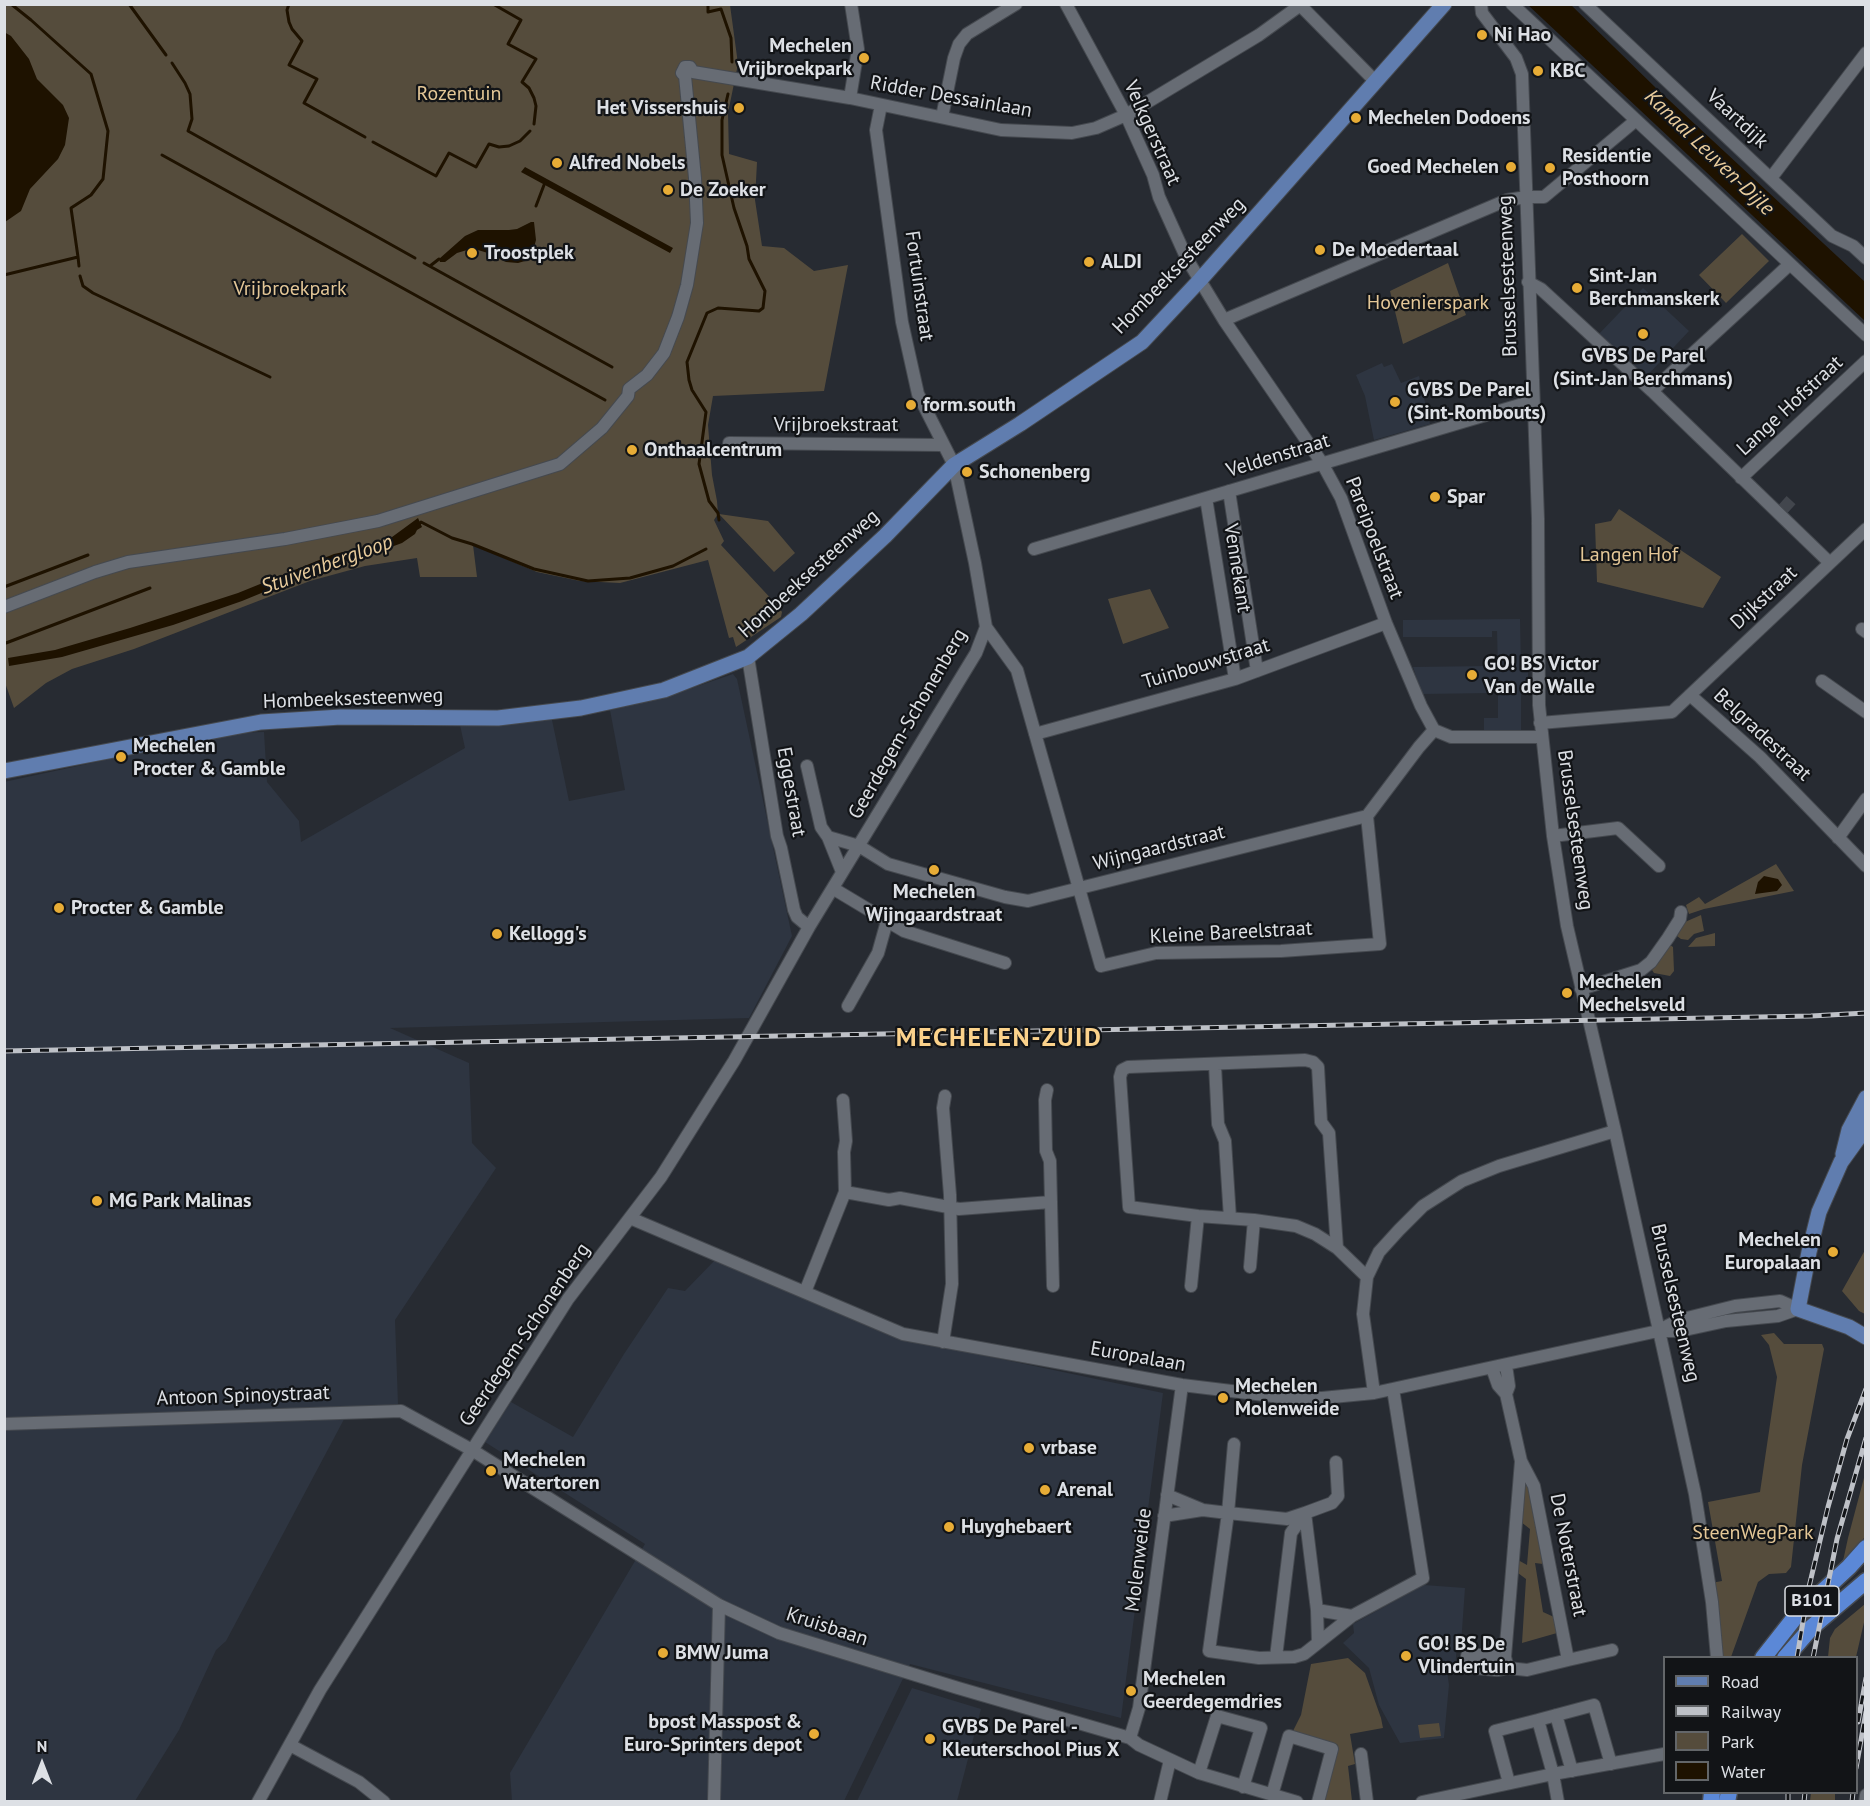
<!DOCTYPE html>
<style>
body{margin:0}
#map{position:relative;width:1870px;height:1806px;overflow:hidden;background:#272b32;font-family:"PT Sans",sans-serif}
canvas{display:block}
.frame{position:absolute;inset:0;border:6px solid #dde0e5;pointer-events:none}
.legend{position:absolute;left:1663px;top:1656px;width:195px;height:138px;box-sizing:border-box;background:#121417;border:2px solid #636669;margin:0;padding:8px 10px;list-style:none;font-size:18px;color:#dde0e5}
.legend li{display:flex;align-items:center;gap:12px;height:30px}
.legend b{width:30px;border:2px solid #636669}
.north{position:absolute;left:12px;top:1734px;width:60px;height:60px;-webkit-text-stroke:4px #121417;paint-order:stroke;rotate:0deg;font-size:16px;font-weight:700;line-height:24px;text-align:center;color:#dde0e5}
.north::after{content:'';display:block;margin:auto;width:21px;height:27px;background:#dde0e5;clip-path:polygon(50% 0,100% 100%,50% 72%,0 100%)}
</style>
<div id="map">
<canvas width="1870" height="1806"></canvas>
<div class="frame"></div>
<ul class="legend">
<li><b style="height:8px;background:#607daf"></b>Road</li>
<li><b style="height:8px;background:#bec1c7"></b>Railway</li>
<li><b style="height:16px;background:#554c3c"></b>Park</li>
<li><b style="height:16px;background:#1e1200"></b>Water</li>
</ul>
<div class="north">N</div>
</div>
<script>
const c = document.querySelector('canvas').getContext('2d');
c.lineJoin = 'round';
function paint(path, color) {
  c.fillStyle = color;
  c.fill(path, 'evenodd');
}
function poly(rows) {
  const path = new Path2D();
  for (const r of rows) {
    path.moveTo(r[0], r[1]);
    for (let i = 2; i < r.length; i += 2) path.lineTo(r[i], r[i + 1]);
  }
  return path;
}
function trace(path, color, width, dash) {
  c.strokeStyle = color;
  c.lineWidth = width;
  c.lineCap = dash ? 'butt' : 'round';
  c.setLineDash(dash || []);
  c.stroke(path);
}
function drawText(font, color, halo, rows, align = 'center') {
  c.font = font + ' "PT Sans",sans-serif';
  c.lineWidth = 4.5;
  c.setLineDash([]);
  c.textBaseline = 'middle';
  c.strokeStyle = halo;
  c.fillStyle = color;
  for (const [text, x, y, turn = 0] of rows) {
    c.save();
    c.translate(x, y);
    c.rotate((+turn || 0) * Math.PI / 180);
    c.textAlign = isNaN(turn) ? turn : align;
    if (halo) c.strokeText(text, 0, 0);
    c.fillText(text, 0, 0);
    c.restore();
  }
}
const built = poly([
 [1643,288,1689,331,1644,379,1597,336],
 [1382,363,1384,367,1392,364,1401,383,1419,376,1430,424,1374,440,1365,396,1356,375],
 [1520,619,1521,666,1528,666,1528,681,1521,682,1521,730,1484,730,1484,718,1498,718,1498,680,1491,680,1492,693,1422,694,1413,667,1490,666,1490,670,1498,670,1497,631,1492,631,1492,637,1403,637,1403,620],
 [733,674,737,679,792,936,749,1018,390,1028,469,1063,472,1143,496,1168,395,1320,398,1404,350,1408,226,1641,216,1650,179,1730,135,1801,5,1801,4,782,230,733,264,732,267,782,299,821,301,842,465,748,460,725,552,720,569,801,625,790,610,710,663,698],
 [715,1260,891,1336,1163,1393,1121,1718,910,1664,844,1801,512,1801,510,1773,645,1544,485,1442,511,1402,573,1437,624,1354,668,1288,685,1291],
 [1424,1585,1465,1588,1461,1644,1457,1644,1455,1670,1447,1671,1449,1685,1444,1738,1400,1743,1379,1705,1369,1668,1343,1643,1354,1633,1353,1624],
 [912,1688,981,1709,957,1801,857,1801]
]);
const green = poly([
 [4,5,730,5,738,64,728,113,729,154,757,162,755,200,762,246,784,248,814,271,848,265,824,391,713,396,708,425,712,475,717,501,718,514,714,520,724,541,721,545,776,604,782,612,781,617,736,647,733,637,729,638,708,560,620,583,580,581,537,572,473,545,477,577,420,577,417,558,365,566,310,581,134,649,72,669,46,683,14,708,4,680],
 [1742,234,1769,261,1726,303,1699,275],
 [1448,263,1466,315,1403,344,1390,291],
 [1619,509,1721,577,1703,608,1597,582,1595,524,1611,521],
 [719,514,768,521,795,553,774,572],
 [1150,589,1169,628,1123,644,1108,599],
 [1776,864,1794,891,1704,909,1689,914,1686,905,1699,897,1705,904],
 [1701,915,1704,931,1694,934,1688,940,1681,939,1677,936,1685,922],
 [1715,933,1715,946,1688,947,1696,938],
 [1670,945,1673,947,1674,971,1670,976,1654,973,1652,970],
 [1865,1250,1866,1314,1865,1314,1859,1311,1842,1291],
 [1774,1333,1784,1344,1822,1344,1824,1349,1802,1465,1791,1567,1786,1573,1769,1574,1758,1582,1731,1657,1721,1657,1711,1583,1722,1581,1708,1502,1760,1492,1777,1377,1769,1345,1761,1335],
 [1865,1474,1865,1537,1843,1561,1848,1538],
 [1525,1484,1528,1486,1543,1564,1535,1563,1543,1612,1554,1617,1557,1633,1522,1643,1526,1579,1518,1573,1518,1560,1527,1565,1530,1529,1521,1522],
 [1865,1604,1865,1618,1856,1657,1828,1657,1830,1638,1835,1629],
 [1348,1658,1365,1673,1381,1718,1383,1728,1350,1734,1355,1764,1348,1766,1352,1801,1330,1801,1322,1800,1338,1745,1293,1731,1301,1715,1311,1664],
 [1439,1723,1441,1736,1420,1738,1418,1725],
 [1811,1793,1835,1793,1835,1801,1810,1801]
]);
const water = poly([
 [1528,5,1571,5,1656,88,1865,282,1865,321],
 [4,32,11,36,29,59,37,79,63,105,69,118,65,145,58,159,30,189,21,211,5,222],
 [525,167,673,248,670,253,521,172],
 [531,222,534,222,536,240,533,251,525,261,518,263,506,262,491,254,478,250,467,250,457,253,445,262,440,262,439,259,465,236,478,230,509,230,517,229],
 [418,518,422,527,417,530,415,534,402,543,372,554,327,566,242,601,173,625,62,657,9,666,8,658,55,650,130,628,238,593,334,554,376,545,388,540],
 [1764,876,1778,879,1782,885,1777,891,1755,894,1758,882]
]);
const stream = poly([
 [129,4,166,55],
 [289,4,287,10,289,22,292,29,302,41,289,65,317,79,304,103,365,137],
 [493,4,521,20,508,44,536,59,522,82,529,88,534,98,536,106,534,124],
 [708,4,708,12,721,9,731,38,732,62],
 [172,63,185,83,190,94,192,119,188,131,415,258],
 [373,142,436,176,449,153,476,167,489,144,499,147,509,146,520,141,530,131],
 [162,155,605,400],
 [536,206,544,185],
 [78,257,79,266],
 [424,263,612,367],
 [430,266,439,259],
 [4,275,78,257,71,208,91,195,103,179,108,131,91,74,31,20,11,4],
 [80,276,83,286,93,293,270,377],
 [719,520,718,513,709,501,699,464,706,412,692,390,689,380,687,362,707,313,718,308,759,311,763,308,765,291,749,259,747,246,734,208,722,155,722,120,728,94],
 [418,525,421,522,452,538,472,544,534,569,588,581,630,578,673,566,706,549],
 [4,587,88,555],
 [6,643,150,588]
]);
const minorTunnel = poly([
 [1783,509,1793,498]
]);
const minor = poly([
 [1066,4,1126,115,1153,175,1159,197,1187,259,1224,320,1322,463,1341,498,1386,623,1421,706,1434,730,1451,737,1541,737],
 [1299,4,1375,81],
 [1481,4,1482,13,1516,58,1522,74,1538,519,1539,705,1553,836,1567,926,1615,1131,1695,1494,1712,1602,1717,1658],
 [1512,4,1866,335],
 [1585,4,1832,236,1853,246,1866,258],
 [850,98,858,49,851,4],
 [942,117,954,58,959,44,967,34,1016,4],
 [1771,178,1866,53],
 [1528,282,1541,289,1652,391,1830,563],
 [1224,320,1507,200,1527,197,1544,197,1635,121],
 [1652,391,1789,265],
 [729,443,942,445],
 [1741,478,1866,361],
 [1229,491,1257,671],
 [1206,498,1235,679],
 [1034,549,1523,404,1533,403],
 [4,607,95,572,128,562,285,539,378,521,560,464,602,428,628,396,629,389,647,375,664,353,678,317,687,285,697,223,695,178,685,76,682,73,685,67,690,67,693,72,850,98,1001,130,1072,133,1096,128,1126,115,1259,35,1302,4],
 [986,627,1017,670,1101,966,1156,953,1281,951,1380,944,1367,816],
 [1862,629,1866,632],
 [748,657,777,836,781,848,794,910,797,917,809,927],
 [1822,681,1866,712],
 [1690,695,1760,757,1866,866],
 [1540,723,1672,712,1866,529],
 [1035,734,1235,679,1386,623],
 [807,766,821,827,828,837,842,872],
 [1553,836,1618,828,1659,866],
 [828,837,859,846,888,864,1005,897,1028,901,1367,816,1419,747,1434,730],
 [1838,838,1866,799],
 [834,889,904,931,1005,963],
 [1581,989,1641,970,1651,962,1668,938,1680,919,1681,912],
 [848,1006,878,953,887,921],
 [1215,1065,1218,1124,1225,1141,1230,1218],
 [1047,1090,1045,1100,1046,1151,1050,1161,1053,1286],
 [845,1192,889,1200,900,1198,959,1209,1051,1202],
 [630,1218,903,1334,1182,1385,1289,1398,1322,1398,1374,1393,1658,1331,1680,1331,1726,1321,1778,1316,1798,1309],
 [1337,1248,1329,1133,1321,1122,1318,1067,1313,1062,1305,1060,1128,1067,1122,1070,1120,1077,1129,1207,1198,1216,1254,1220,1296,1226,1315,1234,1337,1248,1367,1277],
 [1250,1267,1254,1220],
 [1191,1286,1198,1216],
 [805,1292,845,1192,844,1152,846,1141,843,1100],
 [1659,1330,1679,1320,1735,1306,1780,1301,1798,1309],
 [943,1342,952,1284,950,1195,943,1108,945,1096],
 [1492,1368,1498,1385,1506,1394,1521,1461,1534,1486,1568,1660,1527,1670,1508,1668,1505,1657,1521,1461],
 [1374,1393,1363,1314,1367,1277,1379,1252,1399,1230,1423,1206,1462,1181,1499,1166,1615,1131],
 [1506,1394,1509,1386,1506,1365],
 [4,1424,401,1411,472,1450,719,1605,779,1633,958,1688,1130,1738,1139,1745,1199,1773,1297,1802],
 [1234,1444,1228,1513,1287,1519,1305,1513,1317,1610,1318,1643],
 [1167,1495,1203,1510,1228,1513,1209,1651,1259,1658,1294,1657,1304,1654,1352,1616,1423,1578,1393,1389],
 [1164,1516,1202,1510],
 [1317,1610,1352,1616],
 [1276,1657,1291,1533,1305,1513,1332,1503,1338,1496,1336,1462],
 [1505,1657,1479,1655,1467,1656,1466,1664,1475,1668,1497,1670,1508,1668],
 [1568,1660,1612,1650],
 [1556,1715,1572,1771],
 [1538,1720,1594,1705,1611,1764],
 [1130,1738,1139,1708,1182,1385],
 [290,1745,359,1782,384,1802],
 [1361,1754,1367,1802],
 [1199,1773,1217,1716,1261,1728,1243,1787],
 [1509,1783,1495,1731,1538,1720,1553,1774,1558,1802],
 [1272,1795,1289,1736,1332,1749,1318,1802],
 [258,1802,320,1690,568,1299,661,1177,734,1061,809,927,976,653,986,627,975,563,954,465,918,394,902,322,876,130,881,105],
 [714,1802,719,1605],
 [1160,1802,1170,1760],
 [1422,1802,1553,1774,1664,1754],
 [1865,1802,1866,1795]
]);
const major = poly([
 [4,771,261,722,341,717,498,718,581,708,664,690,748,657,801,614,885,536,954,465,1020,424,1142,342,1200,280,1444,4],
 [1866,1124,1859,1137,1841,1162,1819,1212,1809,1252,1798,1309,1849,1327,1866,1337],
 [1843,1154,1849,1130,1866,1098]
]);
const highway = poly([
 [1763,1658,1796,1616,1849,1567,1866,1548],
 [1785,1658,1812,1627,1866,1581],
 [1711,1802,1712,1792],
 [1727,1802,1729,1792]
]);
const rail = poly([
 [4,1051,1811,1016,1866,1013],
 [1797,1658,1808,1591,1828,1507,1847,1439,1866,1389],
 [1813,1658,1837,1539,1866,1438],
 [1858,1722,1866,1678],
 [1856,1768,1866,1712],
 [1788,1802,1788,1792],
 [1804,1802,1805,1792],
 [1852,1802,1853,1792]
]);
const markers = [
 [1482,35,6,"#e7ac36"],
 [864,58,6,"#e7ac36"],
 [1538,71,6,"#e7ac36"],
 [739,108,6,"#e7ac36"],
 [1356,118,6,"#e7ac36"],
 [557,163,6,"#e7ac36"],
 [1511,167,6,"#e7ac36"],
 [1550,168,6,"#e7ac36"],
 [668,190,6,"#e7ac36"],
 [1320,250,6,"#e7ac36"],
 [472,253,6,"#e7ac36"],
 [1089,262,6,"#e7ac36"],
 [1577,288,6,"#e7ac36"],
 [1643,334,6,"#e7ac36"],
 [1395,402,6,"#e7ac36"],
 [911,405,6,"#e7ac36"],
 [632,450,6,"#e7ac36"],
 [967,472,6,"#e7ac36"],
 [1435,497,6,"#e7ac36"],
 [1472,675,6,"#e7ac36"],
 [121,757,6,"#e7ac36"],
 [934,870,6,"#e7ac36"],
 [59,908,6,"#e7ac36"],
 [497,934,6,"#e7ac36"],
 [1567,993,6,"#e7ac36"],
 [97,1201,6,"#e7ac36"],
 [1833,1252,6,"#e7ac36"],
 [1223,1398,6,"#e7ac36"],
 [1029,1448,6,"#e7ac36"],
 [491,1471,6,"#e7ac36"],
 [1045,1490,6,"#e7ac36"],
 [949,1527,6,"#e7ac36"],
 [663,1653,6,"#e7ac36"],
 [1406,1656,6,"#e7ac36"],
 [1131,1691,6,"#e7ac36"],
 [814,1734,6,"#e7ac36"],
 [930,1739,6,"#e7ac36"]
];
const shields = [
 [1812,1601,54]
];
const shieldNames = [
 ["B101",1812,1601]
];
const poiNames = [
 ["Ni Hao",1494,35],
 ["Mechelen",852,46,"right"],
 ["Vrijbroekpark",852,69,"right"],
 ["KBC",1550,71],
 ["Het Vissershuis",727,108,"right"],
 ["Mechelen Dodoens",1368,118],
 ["Residentie",1562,156],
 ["Posthoorn",1562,179],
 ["Alfred Nobels",569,163],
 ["Goed Mechelen",1499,167,"right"],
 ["De Zoeker",680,190],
 ["De Moedertaal",1332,250],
 ["Troostplek",484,253],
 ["ALDI",1101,262],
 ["Sint-Jan",1589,276],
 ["Berchmanskerk",1589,299],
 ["GVBS De Parel",1643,356,"center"],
 ["(Sint-Jan Berchmans)",1643,379,"center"],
 ["GVBS De Parel",1407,390],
 ["(Sint-Rombouts)",1407,413],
 ["form.south",923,405],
 ["Onthaalcentrum",644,450],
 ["Schonenberg",979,472],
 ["Spar",1447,497],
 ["GO! BS Victor",1484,664],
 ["Van de Walle",1484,687],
 ["Mechelen",133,746],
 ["Procter & Gamble",133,769],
 ["Mechelen",934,892,"center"],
 ["Wijngaardstraat",934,915,"center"],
 ["Procter & Gamble",71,908],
 ["Kellogg's",509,934],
 ["Mechelen",1579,982],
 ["Mechelsveld",1579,1005],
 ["MG Park Malinas",109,1201],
 ["Mechelen",1821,1240,"right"],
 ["Europalaan",1821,1263,"right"],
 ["Mechelen",1235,1386],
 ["Molenweide",1235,1409],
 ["vrbase",1041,1448],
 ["Mechelen",503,1460],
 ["Watertoren",503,1483],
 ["Arenal",1057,1490],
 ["Huyghebaert",961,1527],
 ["GO! BS De",1418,1644],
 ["Vlindertuin",1418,1667],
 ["BMW Juma",675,1653],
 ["Mechelen",1143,1679],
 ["Geerdegemdries",1143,1702],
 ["bpost Masspost &",802,1722,"right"],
 ["Euro-Sprinters depot",802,1745,"right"],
 ["GVBS De Parel -",942,1727],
 ["Kleuterschool Pius X",942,1750]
];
const parkNames = [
 ["Rozentuin",459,94],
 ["Vrijbroekpark",290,289],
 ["Hovenierspark",1428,303],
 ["Langen Hof",1629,555],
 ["SteenWegPark",1753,1533]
];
const streetNames = [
 ["Ridder Dessainlaan",951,97,10],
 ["Vaartdijk",1737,119,43],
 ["Velkgerstraat",1152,133,66],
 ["Hombeeksesteenweg",1179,266,-46],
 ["Brusselsesteenweg",1508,276,-92],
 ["Fortuinstraat",919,286,82],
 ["Lange Hofstraat",1790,406,-43],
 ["Vrijbroekstraat",836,425],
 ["Veldenstraat",1278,456,-17],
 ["Pareipoelstraat",1374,538,69],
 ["Vennekant",1237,568,81],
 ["Hombeeksesteenweg",809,574,-42],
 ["Dijkstraat",1764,598,-43],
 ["Tuinbouwstraat",1206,664,-17],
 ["Hombeeksesteenweg",353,699,-2],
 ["Geerdegem-Schonenberg",908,724,-60],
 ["Belgradestraat",1762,735,43],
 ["Eggestraat",791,792,80],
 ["Brusselsesteenweg",1575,830,82],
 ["Wijngaardstraat",1159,848,-14],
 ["Kleine Bareelstraat",1231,933,-3],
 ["Brusselsesteenweg",1675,1303,77],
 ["Geerdegem-Schonenberg",525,1335,-56],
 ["Europalaan",1138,1357,10],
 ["Antoon Spinoystraat",243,1396,-2],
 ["De Noterstraat",1568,1555,79],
 ["Molenweide",1139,1560,-83],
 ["Kruisbaan",827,1627,18]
];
const waterNames = [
 ["Kanaal Leuven-Dijle",1709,153,44],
 ["Stuivenbergloop",327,565,-20]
];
const districtNames = [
 ["MECHELEN-ZUID",999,1039]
];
paint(built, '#2e3541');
paint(green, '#554c3c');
paint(water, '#1e1200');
trace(stream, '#1e1200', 3);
trace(minorTunnel, '#42464d', 12, [12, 6]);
trace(minor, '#45494f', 14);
trace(major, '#45494f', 17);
trace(highway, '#45494f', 19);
trace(minor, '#676c74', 12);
trace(major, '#607daf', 15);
trace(highway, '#5b88d7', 16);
trace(rail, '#bec1c7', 5);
trace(rail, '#121417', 3, [9]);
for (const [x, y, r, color] of markers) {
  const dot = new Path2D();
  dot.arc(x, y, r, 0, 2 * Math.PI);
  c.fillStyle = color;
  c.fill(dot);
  trace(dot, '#121417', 2);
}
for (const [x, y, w] of shields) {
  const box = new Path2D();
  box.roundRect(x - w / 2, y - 15, w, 30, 4.5);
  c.fillStyle = '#121417';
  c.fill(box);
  trace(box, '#dde0e5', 1.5);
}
drawText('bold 18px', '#dde0e5', null, shieldNames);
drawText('bold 20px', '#dde0e5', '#121417', poiNames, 'left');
drawText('20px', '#e4c797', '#121417', parkNames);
drawText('20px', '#dde0e5', '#121417', streetNames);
drawText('italic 21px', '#e9cc9c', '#121417', waterNames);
c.letterSpacing = '1.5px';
drawText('bold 26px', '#fbd28b', '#121417', districtNames);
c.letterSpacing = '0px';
</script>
